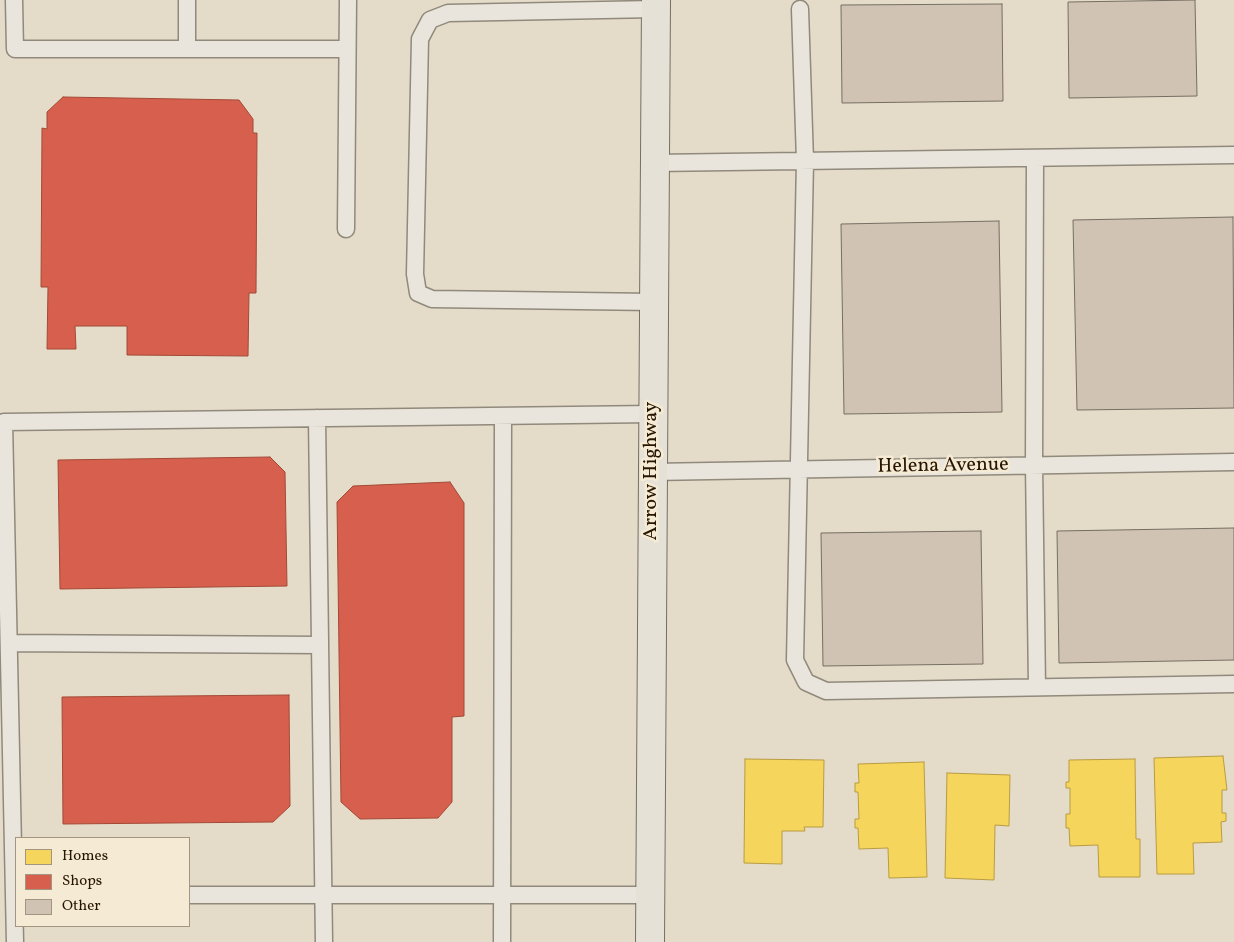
<!DOCTYPE html>
<style>
body{margin:0}
#map{position:relative;width:1234px;height:942px;overflow:hidden;background:#e4dcc9;font-family:Vollkorn,serif}
canvas{display:block}
.legend{position:absolute;left:15px;top:837px;width:175px;height:90px;box-sizing:border-box;background:#f5ebd4;border:1px solid #a39580;margin:0;padding:6px 9px;list-style:none;font-size:15px;color:#271401}
.legend li{display:flex;align-items:center;gap:10px;height:25px}
.legend b{width:25px;border:1px solid #a39580}
</style>
<div id="map">
<canvas width="1234" height="942"></canvas>
<ul class="legend">
<li><b style="height:14px;background:#f6d55c"></b>Homes</li>
<li><b style="height:14px;background:#d6604d"></b>Shops</li>
<li><b style="height:14px;background:#d1c3b4"></b>Other</li>
</ul>
</div>
<script>
const c = document.querySelector('canvas').getContext('2d');
c.lineJoin = 'round';
function paint(path, color) {
  c.fillStyle = color;
  c.fill(path, 'evenodd');
}
function poly(rows) {
  const path = new Path2D();
  for (const r of rows) {
    path.moveTo(r[0], r[1]);
    for (let i = 2; i < r.length; i += 2) path.lineTo(r[i], r[i + 1]);
  }
  return path;
}
function trace(path, color, width, dash) {
  c.strokeStyle = color;
  c.lineWidth = width;
  c.lineCap = dash ? 'butt' : 'round';
  c.setLineDash(dash || []);
  c.stroke(path);
}
function drawText(font, color, halo, rows, align = 'center') {
  c.font = font + ' Vollkorn,serif';
  c.lineWidth = 5;
  c.setLineDash([]);
  c.textBaseline = 'middle';
  c.strokeStyle = halo;
  c.fillStyle = color;
  for (const [text, x, y, turn = 0] of rows) {
    c.save();
    c.translate(x, y);
    c.rotate((+turn || 0) * Math.PI / 180);
    c.textAlign = isNaN(turn) ? turn : align;
    if (halo) c.strokeText(text, 0, 0);
    c.fillText(text, 0, 0);
    c.restore();
  }
}
const homes = poly([
 [1223,756,1227,790,1222,790,1222,813,1226,813,1226,821,1221,822,1222,842,1193,843,1194,874,1157,874,1154,758,1223,756],
 [745,759,824,760,823,827,804,827,805,831,782,831,782,864,744,863,745,759],
 [1135,759,1136,839,1140,839,1140,877,1099,877,1098,845,1070,846,1069,828,1066,828,1066,814,1070,814,1070,788,1066,788,1066,782,1069,782,1069,760,1135,759],
 [924,762,927,877,889,878,888,848,859,849,858,828,855,828,855,819,859,819,858,792,855,792,855,783,859,783,858,764,924,762],
 [947,773,1010,775,1009,826,995,825,994,880,945,878,947,773]
]);
const shops = poly([
 [63,97,239,100,253,119,253,133,257,133,256,293,249,293,248,356,127,355,127,326,75,326,76,349,47,349,48,287,41,287,42,128,47,129,47,112,63,97],
 [270,457,285,472,287,586,60,589,58,460,270,457],
 [450,482,464,503,464,716,452,717,452,802,438,818,360,819,341,802,337,502,353,486,450,482],
 [289,695,290,806,273,822,63,824,62,697,289,695]
]);
const building = poly([
 [1195,0,1197,96,1069,98,1068,2,1195,0],
 [1002,4,1003,101,842,103,841,5,1002,4],
 [1233,217,1234,408,1077,410,1073,220,1233,217],
 [999,221,1002,412,844,414,841,224,999,221],
 [1234,528,1234,660,1059,663,1057,531,1234,528],
 [981,531,983,664,823,666,821,533,981,531]
]);
const service = poly([
 [14,0,15,49,346,49],
 [800,9,805,161,795,660,806,682,826,691,1234,684],
 [187,49,187,0],
 [1035,158,1034,465,1037,687],
 [654,163,1234,155],
 [346,229,348,0],
 [653,302,432,299,418,293,415,274,420,39,430,20,448,13,655,9],
 [317,418,324,942],
 [652,472,1234,462],
 [9,643,320,645],
 [189,895,650,895],
 [15,942,4,422,653,414],
 [502,942,503,416]
]);
const primary = poly([
 [650,942,656,0]
]);
const streetNames = [
 ["Helena Avenue",943,467,-1],
 ["Arrow Highway",652,471,-90]
];
paint(homes, '#f6d55c');
trace(homes, '#b89b41', 1);
paint(shops, '#d6604d');
trace(shops, '#a24936', 1);
paint(building, '#d1c3b4');
trace(building, '#756e62', 1);
trace(service, '#90897c', 19);
trace(primary, '#756e62', 30);
trace(service, '#e9e5dc', 16);
trace(primary, '#e6e1d6', 28);
drawText('20px', '#271401', '#f5ebd4', streetNames);
</script>
